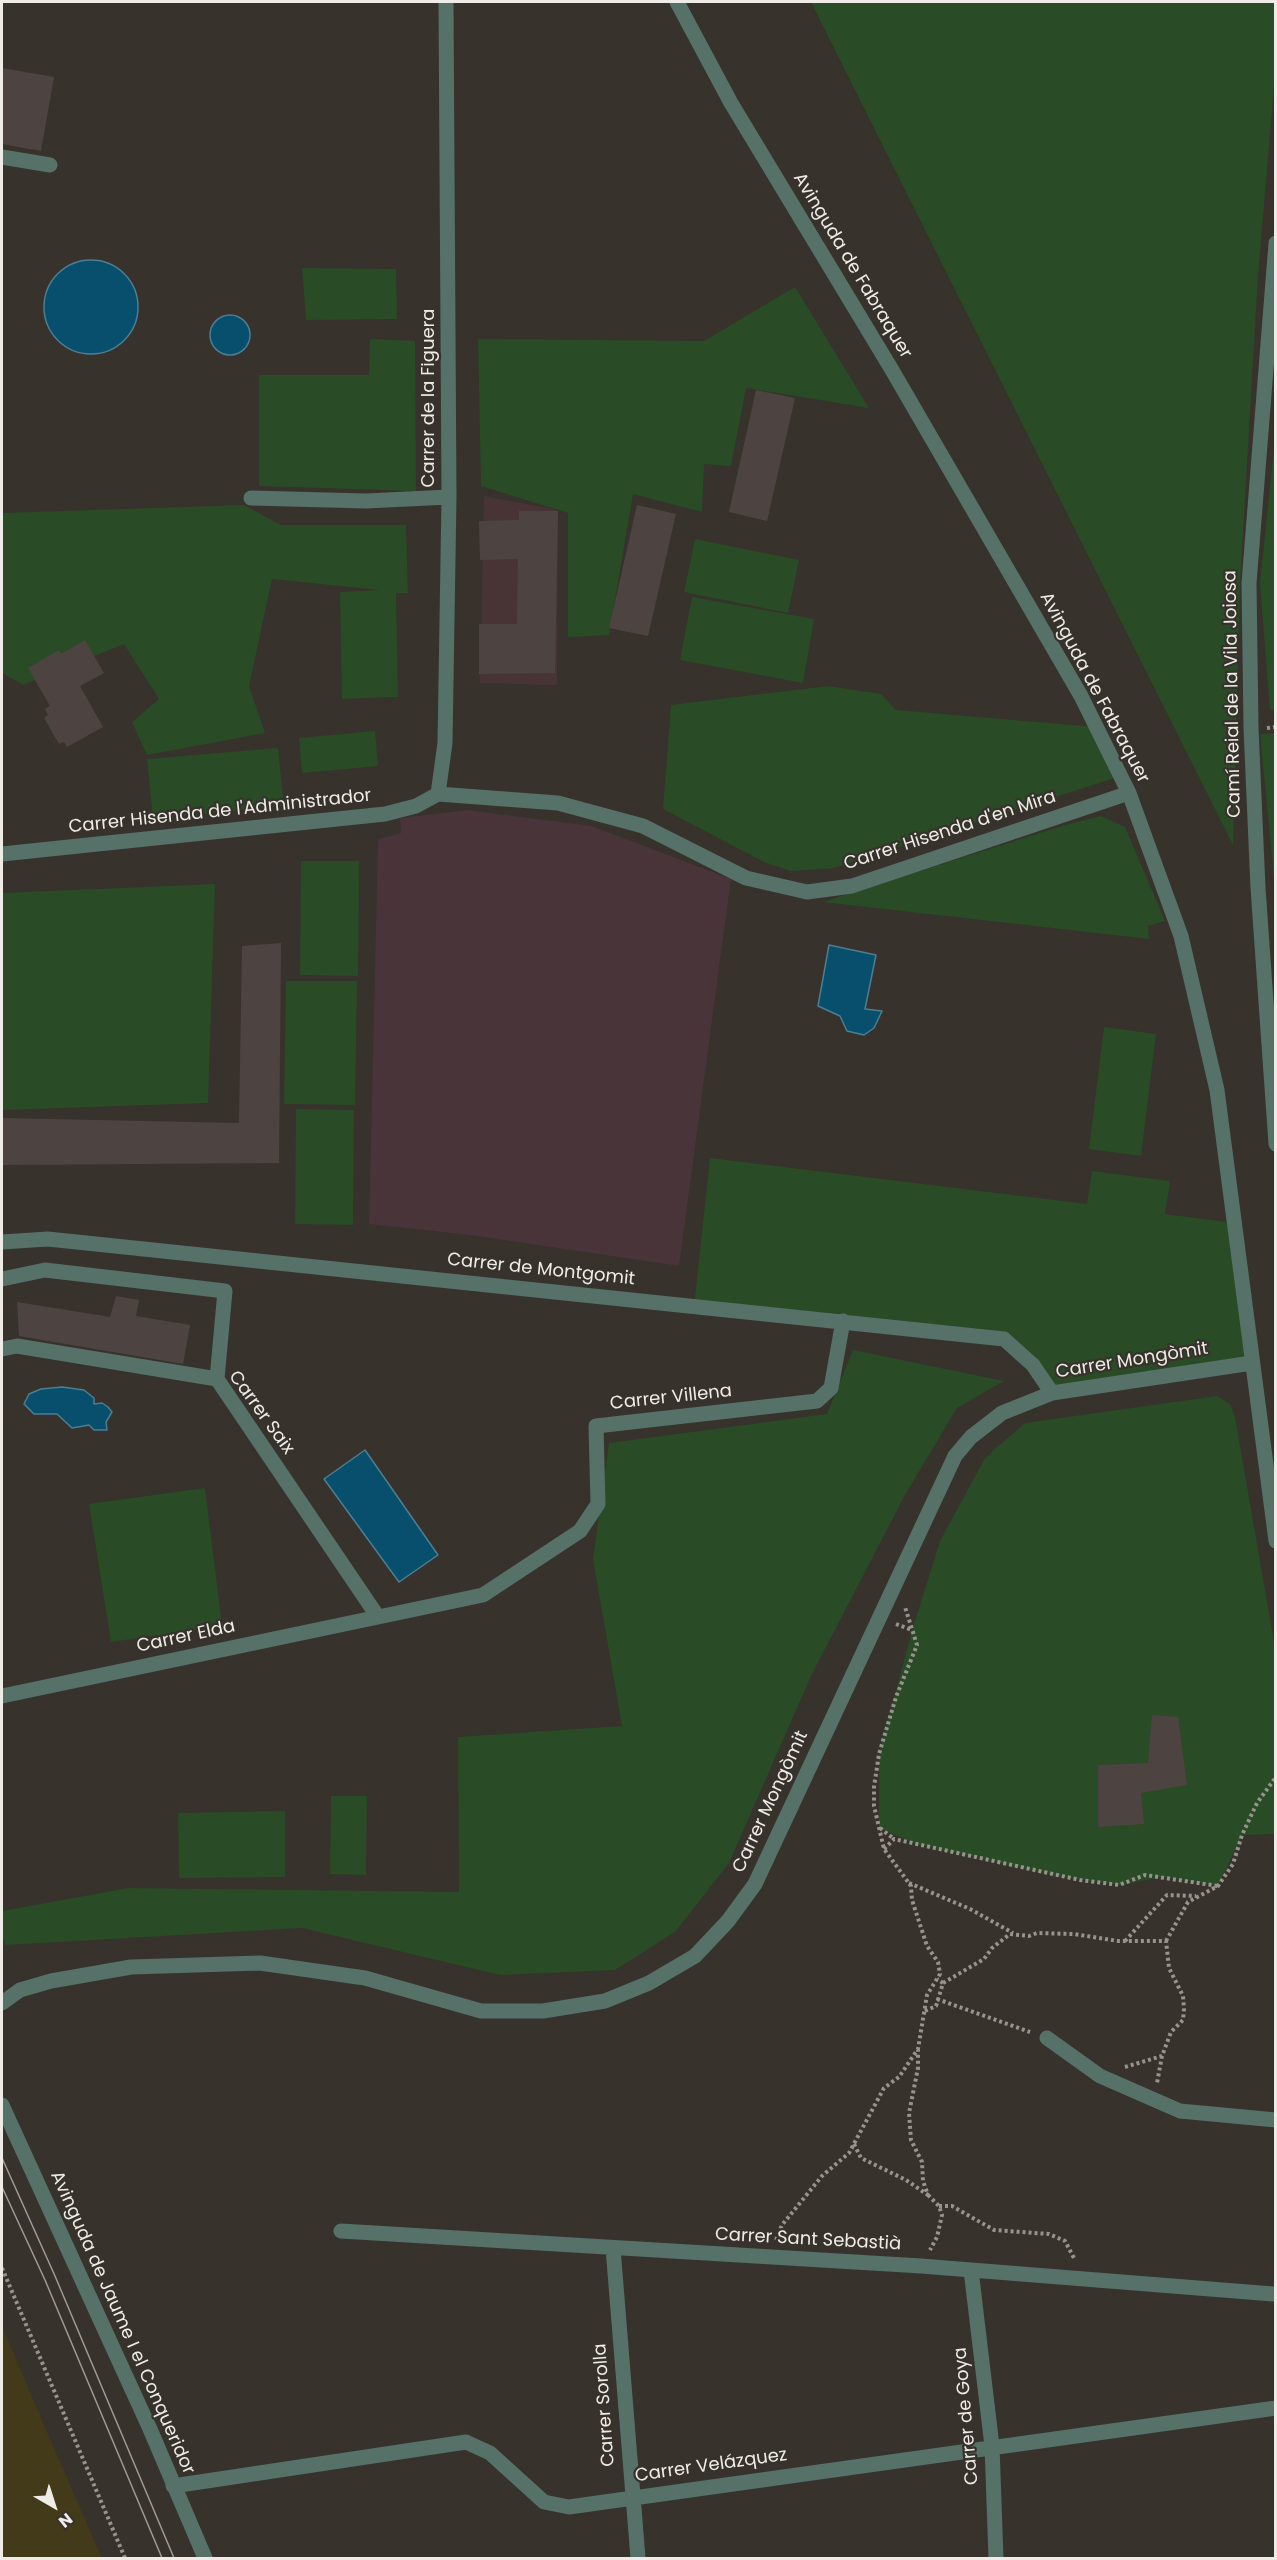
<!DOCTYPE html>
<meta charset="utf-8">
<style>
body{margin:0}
#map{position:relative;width:1277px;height:2560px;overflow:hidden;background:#37322c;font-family:Poppins,sans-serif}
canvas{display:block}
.frame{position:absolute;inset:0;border:3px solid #efece8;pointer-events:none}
.north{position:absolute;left:24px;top:2476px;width:60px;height:60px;-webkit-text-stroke:4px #37322c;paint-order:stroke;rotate:141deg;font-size:16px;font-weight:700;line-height:24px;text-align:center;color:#efece8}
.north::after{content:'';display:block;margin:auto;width:21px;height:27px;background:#efece8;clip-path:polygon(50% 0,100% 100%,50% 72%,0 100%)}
</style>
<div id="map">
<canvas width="1277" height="2560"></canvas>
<div class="frame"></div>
<div class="north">N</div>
</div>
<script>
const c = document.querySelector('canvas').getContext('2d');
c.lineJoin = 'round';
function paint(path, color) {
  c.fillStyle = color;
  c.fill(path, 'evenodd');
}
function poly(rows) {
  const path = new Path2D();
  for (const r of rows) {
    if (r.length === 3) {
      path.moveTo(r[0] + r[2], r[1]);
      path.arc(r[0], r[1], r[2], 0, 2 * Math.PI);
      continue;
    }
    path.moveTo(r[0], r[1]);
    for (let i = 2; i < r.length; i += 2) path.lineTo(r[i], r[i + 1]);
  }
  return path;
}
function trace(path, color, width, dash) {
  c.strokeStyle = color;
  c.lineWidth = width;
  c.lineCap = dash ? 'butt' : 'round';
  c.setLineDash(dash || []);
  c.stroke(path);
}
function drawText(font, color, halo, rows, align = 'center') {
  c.font = font + ' Poppins,sans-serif';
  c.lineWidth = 4.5;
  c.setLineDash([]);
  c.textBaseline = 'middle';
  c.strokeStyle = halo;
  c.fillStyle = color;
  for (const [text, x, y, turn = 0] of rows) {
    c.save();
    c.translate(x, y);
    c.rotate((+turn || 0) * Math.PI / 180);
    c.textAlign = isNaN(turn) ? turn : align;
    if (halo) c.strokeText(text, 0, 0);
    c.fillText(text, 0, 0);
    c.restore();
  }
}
const commercial = poly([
 [484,496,558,510,557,685,480,683]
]);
const education = poly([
 [467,810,592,826,731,879,679,1266,470,1235,369,1224,378,839,401,833,400,818]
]);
const green = poly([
 [811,2,1275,2,1275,73,1258,276,1240,583,1233,845],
 [302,268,396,269,397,319,306,320],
 [795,287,869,408,746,388,731,466,704,464,702,512,633,494,609,635,568,637,568,513,481,486,478,339,704,341],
 [370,339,415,341,416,491,259,486,259,375,369,375],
 [1275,437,1276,710,1270,710,1260,584],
 [244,505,281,525,406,525,408,593,396,593,398,697,342,699,340,592,379,590,272,579,249,686,265,733,147,755,132,722,159,699,124,644,23,685,2,673,2,513],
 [695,539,799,560,788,613,684,592],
 [692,597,814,619,803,683,680,660],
 [828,686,881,694,896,710,1096,727,1121,776,834,868,791,871,764,862,663,809,671,705],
 [375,731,378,766,302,773,299,738],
 [1275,733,1276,733,1275,889,1260,734],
 [278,748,284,806,153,819,147,759],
 [1101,816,1125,827,1165,921,1148,926,1149,939,823,902,1065,825],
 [301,861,359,861,358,976,300,975],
 [215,884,208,1103,2,1110,2,893],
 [286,981,357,981,355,1105,284,1104],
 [1104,1027,1156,1034,1141,1156,1089,1149],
 [296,1109,354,1110,353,1225,295,1224],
 [710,1158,1087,1204,1092,1171,1170,1181,1165,1214,1234,1223,1252,1363,1052,1393,1004,1339,694,1306],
 [853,1350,1004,1381,957,1408,905,1495,811,1676,729,1863,675,1932,615,1970,500,1975,302,1928,6,1945,2,1937,2,1911,128,1888,459,1892,458,1737,622,1726,593,1559,609,1443,827,1414],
 [1217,1396,1230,1404,1235,1417,1275,1648,1275,1834,1242,1835,1218,1886,1164,1877,1119,1885,1056,1876,916,1844,879,1828,879,1754,912,1631,940,1541,985,1458,1025,1423],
 [205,1488,222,1626,111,1642,89,1504],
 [331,1796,367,1796,366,1875,330,1874],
 [285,1811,285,1877,179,1878,178,1813]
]);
const sand = poly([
 [2,2326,46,2430,102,2558,2,2558]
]);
const water = poly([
 [91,307,47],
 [230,335,20],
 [829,945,876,955,865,1009,882,1011,874,1028,864,1035,847,1031,840,1016,818,1006,829,945],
 [62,1387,84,1390,94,1398,94,1404,102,1403,108,1407,112,1412,106,1422,107,1430,94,1430,89,1425,72,1428,57,1414,34,1414,24,1404,29,1394,41,1389,62,1387],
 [365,1450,438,1555,399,1582,324,1479,365,1450]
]);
const building = poly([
 [2,68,54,77,41,151,2,144],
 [756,390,795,398,767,521,729,512],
 [637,505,676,514,648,636,609,628],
 [519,511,558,511,555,673,479,674,479,624,517,624,518,559,480,560,479,521,519,520],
 [85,640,104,673,80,686,103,727,67,747,64,742,59,744,44,718,48,715,45,709,50,706,28,668,59,650,61,654],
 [281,943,279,1163,2,1165,2,1118,239,1123,242,946],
 [116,1296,139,1300,136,1316,190,1325,183,1364,19,1336,17,1302,110,1317],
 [1152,1715,1178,1717,1187,1785,1141,1793,1144,1824,1098,1827,1098,1765,1148,1763]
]);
const path = poly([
 [1267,728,1276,727],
 [896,1624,912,1630],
 [880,1828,894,1839],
 [884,1849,894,1839,1080,1880,1119,1885,1145,1875,1218,1886],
 [909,1883,970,1909,1013,1933],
 [1125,1941,1167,1895,1196,1896],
 [1166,1941,1188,1902,1218,1886,1233,1864,1242,1835,1257,1803,1276,1777],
 [943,1983,984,1959,992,1948,1010,1934,1029,1936,1037,1933,1074,1934,1118,1941,1166,1941,1169,1968,1183,1996,1184,2009,1183,2020,1171,2032,1162,2056,1157,2083],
 [937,1999,1030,2032],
 [925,2011,936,2006,943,1983,937,1979],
 [1125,2067,1162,2056],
 [854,2144,861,2158,906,2180,928,2195,923,2181,922,2162,911,2140,909,2113,918,2068,918,2050],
 [928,2195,939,2206,942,2215,937,2237,930,2250],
 [939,2206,952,2206,994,2230,1049,2234,1065,2241,1075,2260],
 [776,2240,782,2225,822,2176,849,2153,884,2088,899,2077,918,2049,927,1995,940,1974,938,1962,927,1946,912,1900,911,1886,884,1849,874,1806,874,1787,879,1754,896,1697,917,1645,905,1607],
 [2,2268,125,2558]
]);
const minor = poly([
 [677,2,731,103,892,370,1081,696,1129,793,1181,936,1217,1090,1276,1541],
 [2,157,50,165],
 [1276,243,1249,583,1251,728,1258,888,1276,1144],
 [251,498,366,501,449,497],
 [438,794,445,743,449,497,446,2],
 [438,794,558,803,643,826,746,878,807,892,852,886,1129,793],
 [2,854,385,814,416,806,438,794],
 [2,1242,48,1239,1004,1339,1033,1365,1052,1393],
 [2,1279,45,1270,225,1291,217,1379],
 [2,1349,17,1346,217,1379,378,1617],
 [2,1696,483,1595,580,1531,598,1504,596,1426,817,1401,831,1388,843,1321],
 [2,2003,20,1990,51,1981,131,1967,260,1963,365,1978,481,2011,543,2011,605,2001,649,1983,695,1956,728,1921,755,1884,955,1456,971,1437,1002,1413,1052,1393,1252,1363],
 [1047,2038,1100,2076,1180,2111,1276,2120],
 [2,2105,150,2429,205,2558],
 [341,2231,921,2266,1273,2294],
 [613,2248,638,2558],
 [971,2270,992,2446,996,2558],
 [173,2486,466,2442,490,2453,544,2502,569,2507,1276,2408]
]);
const tram = poly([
 [2,2158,55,2276,174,2558],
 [2,2187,45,2280,162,2558]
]);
const streetNames = [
 ["Avinguda de Fabraquer",852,266,59],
 ["Carrer de la Figuera",429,398,-90],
 ["Avinguda de Fabraquer",1094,688,62],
 ["Camí Reial de la Vila Joiosa",1233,694,-91],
 ["Carrer Hisenda de l'Administrador",220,812,-6],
 ["Carrer Hisenda d'en Mira",950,831,-18],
 ["Carrer de Montgomit",541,1270,6],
 ["Carrer Mongòmit",1132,1361,-9],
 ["Carrer Villena",671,1398,-6],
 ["Carrer Saix",261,1413,54],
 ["Carrer Elda",186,1637,-12],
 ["Carrer Mongòmit",771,1802,-65],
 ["Carrer Sant Sebastià",808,2240,3],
 ["Avinguda de Jaume I el Conqueridor",122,2323,66],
 ["Carrer Sorolla",605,2405,-94],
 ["Carrer de Goya",967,2416,-95],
 ["Carrer Velázquez",711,2466,-8]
];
paint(commercial, '#493435');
paint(education, '#483439');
paint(green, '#294b26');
paint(sand, '#433a1a');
paint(water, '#074f6c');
trace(water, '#4d7e91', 1.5);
paint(building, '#4d4442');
trace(path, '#97938e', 4, [3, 3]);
trace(minor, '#557168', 15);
trace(tram, '#9f9b97', 1.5);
drawText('18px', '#efece8', '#37322c', streetNames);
</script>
